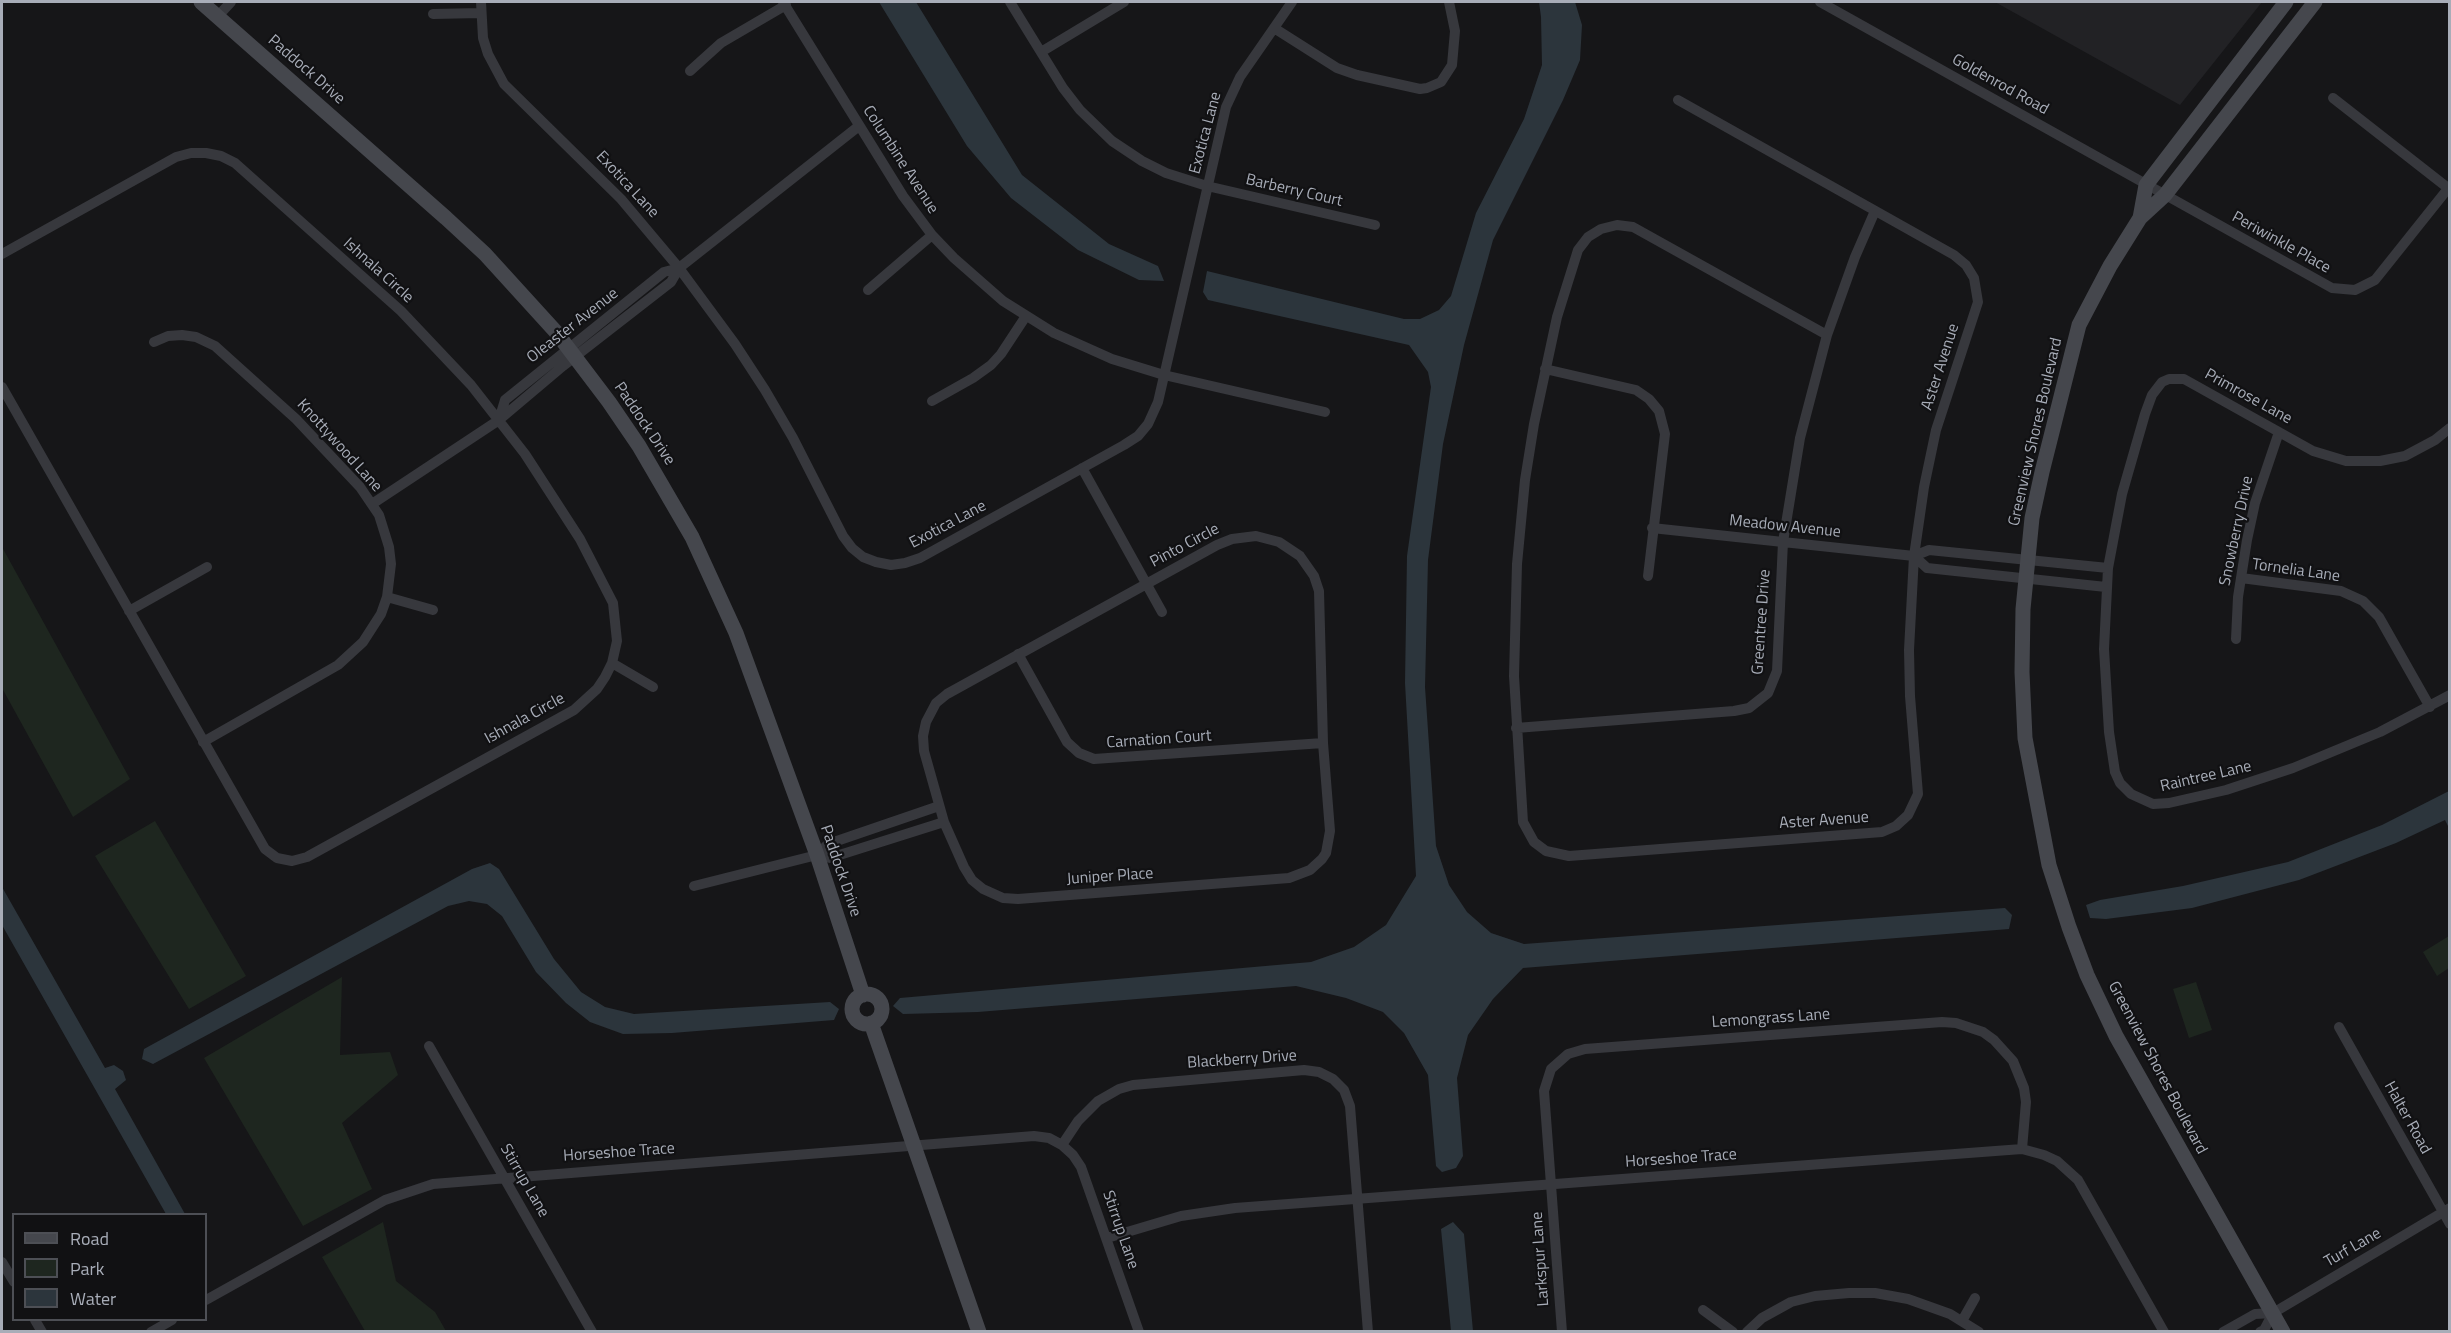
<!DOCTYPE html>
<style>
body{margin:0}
#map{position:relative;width:2451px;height:1333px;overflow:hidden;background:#161618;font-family:"Titillium Web",sans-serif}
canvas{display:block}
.frame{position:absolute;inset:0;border:3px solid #a8adb8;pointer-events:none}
.legend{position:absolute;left:12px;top:1213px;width:195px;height:108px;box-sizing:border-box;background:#111113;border:2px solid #4d4f55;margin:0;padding:8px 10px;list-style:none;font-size:18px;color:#a8adb8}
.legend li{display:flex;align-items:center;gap:12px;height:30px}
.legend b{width:30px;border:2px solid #4d4f55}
</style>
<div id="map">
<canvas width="2451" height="1333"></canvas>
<div class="frame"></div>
<ul class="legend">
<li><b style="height:8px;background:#45474d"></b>Road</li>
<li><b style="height:16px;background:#1e261f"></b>Park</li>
<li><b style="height:16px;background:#2c353c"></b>Water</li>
</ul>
</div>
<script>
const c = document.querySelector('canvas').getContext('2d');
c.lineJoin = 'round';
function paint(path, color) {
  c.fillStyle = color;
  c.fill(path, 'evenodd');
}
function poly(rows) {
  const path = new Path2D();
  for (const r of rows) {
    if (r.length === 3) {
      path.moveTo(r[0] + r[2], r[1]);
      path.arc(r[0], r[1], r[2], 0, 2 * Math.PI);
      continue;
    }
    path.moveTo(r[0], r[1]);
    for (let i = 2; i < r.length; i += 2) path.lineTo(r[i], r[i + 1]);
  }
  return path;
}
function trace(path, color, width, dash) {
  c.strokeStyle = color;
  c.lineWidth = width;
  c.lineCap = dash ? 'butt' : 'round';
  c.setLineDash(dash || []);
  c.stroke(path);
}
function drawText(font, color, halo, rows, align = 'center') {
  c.font = font + ' "Titillium Web",sans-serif';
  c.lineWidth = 4.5;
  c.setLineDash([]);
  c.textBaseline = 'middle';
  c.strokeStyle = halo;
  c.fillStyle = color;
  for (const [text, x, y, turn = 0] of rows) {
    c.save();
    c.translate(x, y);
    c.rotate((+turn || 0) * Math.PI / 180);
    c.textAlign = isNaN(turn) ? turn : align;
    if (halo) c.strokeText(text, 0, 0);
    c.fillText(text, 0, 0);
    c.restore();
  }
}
const built = poly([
 [1995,2,2262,2,2180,105]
]);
const green = poly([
 [2,547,130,779,73,817,2,688],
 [155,821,246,976,189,1009,95,856],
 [2449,936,2449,968,2437,976,2423,952],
 [342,977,340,1055,390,1052,398,1075,342,1123,372,1189,303,1226,204,1058],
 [2196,982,2212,1030,2189,1038,2173,989],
 [383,1222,396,1281,435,1312,446,1331,365,1331,322,1257]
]);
const water = poly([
 [879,2,916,2,1022,175,1109,244,1158,266,1164,281,1139,280,1078,250,1011,198,967,146],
 [1539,2,1575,2,1582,25,1580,60,1563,100,1493,240,1464,345,1443,444,1428,560,1425,687,1436,846,1449,885,1467,912,1491,933,1524,944,2005,908,2012,915,2009,929,1523,968,1493,999,1468,1035,1457,1078,1463,1156,1456,1168,1442,1172,1436,1166,1428,1075,1404,1033,1383,1012,1346,998,1296,986,978,1012,903,1014,893,1006,900,998,1311,962,1354,947,1386,925,1416,876,1405,683,1407,556,1431,387,1428,372,1409,345,1208,300,1203,292,1207,271,1404,319,1420,319,1439,310,1451,296,1476,213,1524,119,1542,65,1541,17],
 [2449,791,2449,828,2445,820,2396,843,2299,880,2192,908,2106,919,2090,918,2086,905,2100,900,2183,886,2288,862,2382,825],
 [490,863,499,869,554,959,581,992,605,1007,634,1014,830,1002,839,1009,834,1020,672,1033,623,1034,590,1022,566,1003,536,972,502,916,487,904,469,901,448,906,153,1064,142,1059,144,1049,472,869],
 [2,887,105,1068,114,1065,123,1071,126,1080,115,1089,185,1214,166,1214,2,925],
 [1453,1222,1464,1234,1473,1331,1451,1331,1441,1229]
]);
const street = poly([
 [481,2,483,38,488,54,504,84,621,199,679,268,735,344,765,390,793,438,843,536,852,548,863,557,876,562,891,565,905,563,920,558,1124,445,1138,436,1148,424,1158,402,1226,107,1240,77,1292,2],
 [783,2,903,196,932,235,954,258,1003,301,1054,333,1112,359,1164,375,1325,412],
 [1010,2,1063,88,1080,110,1112,141,1142,161,1166,173,1207,186,1375,225],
 [1820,2,2332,288,2355,290,2375,280,2450,186],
 [433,14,480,13],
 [218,16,231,2],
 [1274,28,1337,68,1357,75,1420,89,1427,88,1441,82,1452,65,1455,31,1449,2],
 [1041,52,1124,2],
 [690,71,721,43,786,5],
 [2333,98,2448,188],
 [1678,100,1954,255,1966,265,1974,278,1978,302,1936,430,1924,487,1914,556,1909,650,1910,696,1918,794,1908,815,1896,826,1882,832,1569,856,1546,851,1534,842,1523,822,1514,676,1517,564,1525,480,1534,424,1557,317,1578,250,1588,237,1601,229,1617,225,1633,227,1827,335],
 [2,254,176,157,191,153,206,153,221,156,235,163,401,311,471,385,525,454,580,539,613,603,617,641,612,663,605,677,597,689,574,710,307,857,292,861,277,858,265,849,2,387],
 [868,290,932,235],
 [154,342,168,336,182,335,196,337,215,346,296,419,360,487,379,515,389,547,391,564,387,597,381,614,363,642,338,665,203,742],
 [1545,369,1636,390,1649,399,1659,411,1665,434,1648,576],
 [932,401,973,378,991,365,1001,354,1026,316],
 [499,420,505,400,664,272,679,268],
 [2450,428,2435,440,2405,456,2380,461,2346,461,2313,451,2184,379,2169,379,2162,382,2152,395,2145,414,2122,494,2108,568,2104,649,2109,732,2115,772,2120,783,2131,794,2153,804,2169,803,2226,790,2293,768,2380,732,2450,695],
 [1082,468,1162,612],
 [372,504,499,420,563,366,671,282,679,268,859,126],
 [1652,528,1914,556],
 [1256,536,1279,542,1300,556,1314,576,1319,591,1323,743,1330,831,1326,853,1322,859,1310,870,1289,878,1018,899,1003,898,983,889,972,880,964,867,944,822,924,751,923,736,926,722,936,703,947,694,1217,545,1232,539,1256,536],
 [2241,578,2341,591,2363,601,2379,617,2430,707],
 [2106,587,1927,568,1914,556,1929,550,2108,568],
 [387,597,433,610],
 [129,611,207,567],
 [2236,639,2238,597,2247,540,2255,503,2279,432],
 [1018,654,1067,742,1079,753,1094,759,1323,743],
 [612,663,653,687],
 [1516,728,1734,711,1749,708,1768,693,1777,671,1783,542,1800,438,1827,335,1855,257,1875,211],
 [817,855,828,844,939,806],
 [694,886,817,855,830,858,944,822],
 [2339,1027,2450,1224],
 [429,1046,592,1332],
 [1062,1145,1078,1121,1098,1101,1119,1089,1133,1085,1304,1070,1319,1072,1333,1079,1344,1090,1350,1106,1368,1332],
 [1107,1238,1181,1216,1235,1208,2022,1149,2044,1155,2057,1161,2078,1180,2164,1332],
 [2,1262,14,1282],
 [206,1300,385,1200,433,1184,1034,1136,1049,1138,1062,1145,1073,1155,1081,1167,1139,1332],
 [1703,1310,1733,1332],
 [35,1320,42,1332],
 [1962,1321,1975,1298],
 [151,1332,172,1320],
 [1562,1332,1544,1091,1551,1069,1568,1054,1585,1049,1942,1022,1956,1023,1983,1032,1994,1040,2013,1061,2024,1088,2026,1102,2022,1149],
 [1747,1332,1762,1318,1791,1302,1815,1296,1849,1293,1875,1293,1908,1299,1950,1314,1979,1332],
 [2223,1332,2255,1314,2273,1313,2450,1208],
 [2260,1332,2264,1330,2273,1313]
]);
const secondary = poly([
 [201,2,446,218,485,254,556,332,609,402,639,446,692,537,736,633,817,855,863,995],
 [2140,218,2146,185,2286,2],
 [867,1009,15],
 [871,1023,979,1332],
 [2283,1332,2116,1036,2087,975,2069,927,2049,865,2025,738,2022,672,2023,609,2032,518,2042,472,2079,325,2110,266,2140,218,2165,195,2315,2]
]);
const streetNames = [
 ["Paddock Drive",306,70,41],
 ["Goldenrod Road",2000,85,29],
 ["Exotica Lane",1206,133,-75],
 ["Columbine Avenue",900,160,57],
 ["Exotica Lane",627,185,47],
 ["Barberry Court",1294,191,13],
 ["Periwinkle Place",2281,243,29],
 ["Ishnala Circle",378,271,42],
 ["Oleaster Avenue",573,326,-38],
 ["Aster Avenue",1941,367,-72],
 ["Primrose Lane",2248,397,29],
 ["Paddock Drive",644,424,56],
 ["Greenview Shores Boulevard",2036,432,-77],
 ["Knottywood Lane",339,446,48],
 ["Exotica Lane",948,525,-28],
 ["Meadow Avenue",1785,527,6],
 ["Snowberry Drive",2237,531,-78],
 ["Pinto Circle",1185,546,-28],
 ["Tornelia Lane",2296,571,8],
 ["Greentree Drive",1762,622,-86],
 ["Ishnala Circle",525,719,-29],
 ["Carnation Court",1159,740,-4],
 ["Raintree Lane",2206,777,-13],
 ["Aster Avenue",1824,821,-4],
 ["Paddock Drive",840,871,71],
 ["Juniper Place",1110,877,-4],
 ["Lemongrass Lane",1771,1019,-4],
 ["Blackberry Drive",1242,1060,-4],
 ["Greenview Shores Boulevard",2157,1068,62],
 ["Halter Road",2407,1118,61],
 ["Horseshoe Trace",619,1153,-4],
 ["Horseshoe Trace",1681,1159,-4],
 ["Stirrup Lane",524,1181,60],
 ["Stirrup Lane",1120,1230,71],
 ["Turf Lane",2353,1248,-30],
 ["Larkspur Lane",1541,1259,-94]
];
paint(built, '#222225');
paint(green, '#1e261f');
paint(water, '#2c353c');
trace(street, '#37383d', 10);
trace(secondary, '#45474d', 15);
drawText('16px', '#a8adb8', '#111113', streetNames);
</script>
